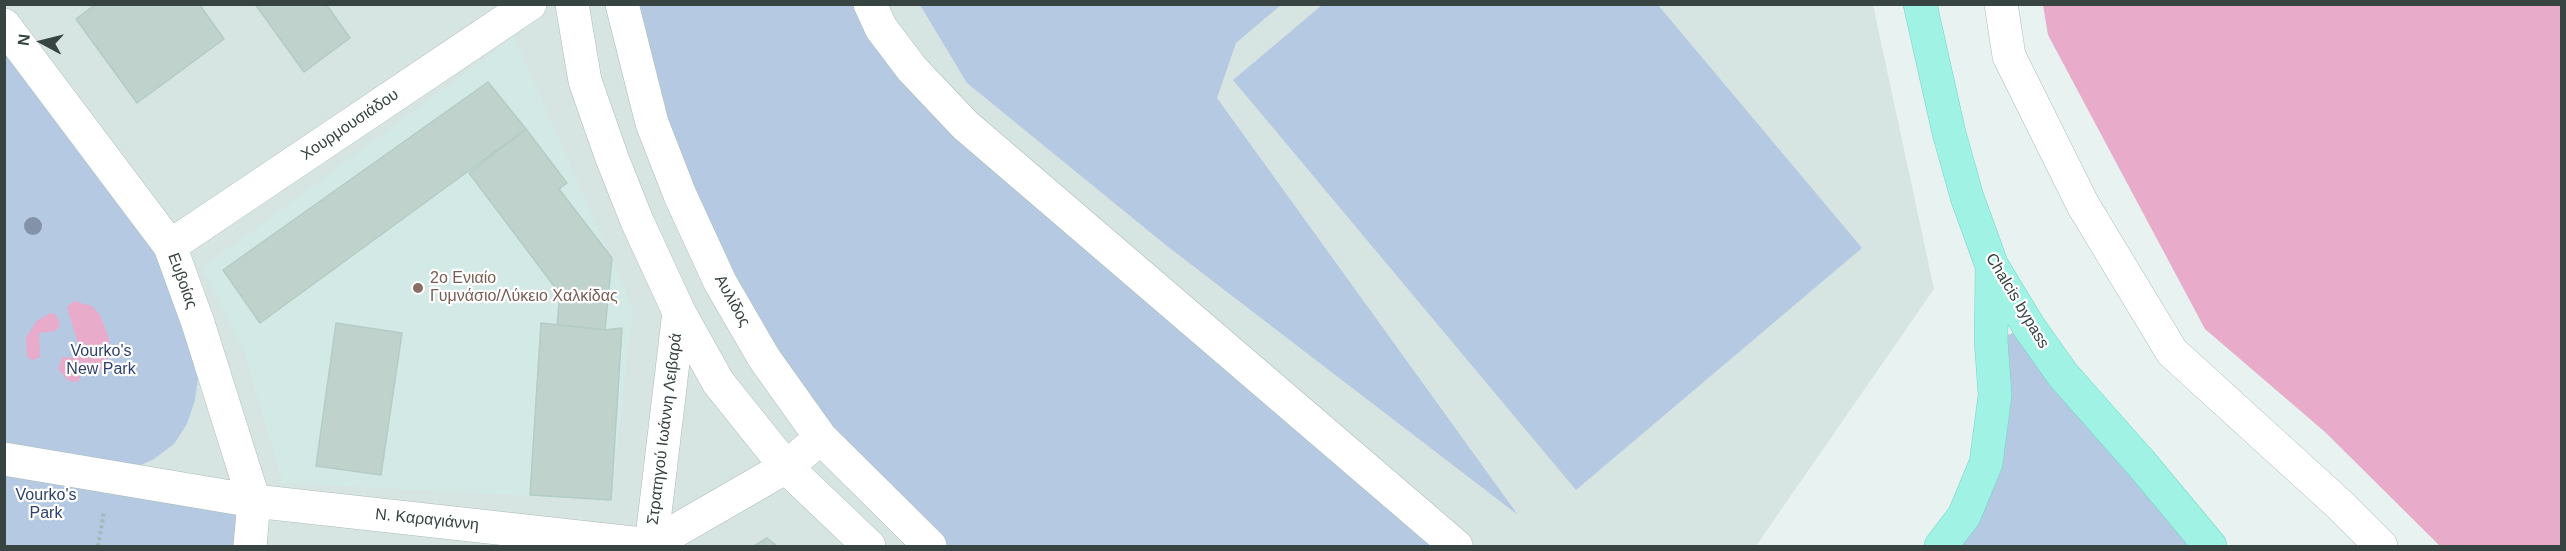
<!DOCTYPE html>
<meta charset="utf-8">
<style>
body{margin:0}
#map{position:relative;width:2566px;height:551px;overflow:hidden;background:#e8f2f0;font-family:Helvetica,sans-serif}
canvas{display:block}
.frame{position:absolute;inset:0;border:6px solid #374441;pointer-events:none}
.north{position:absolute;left:12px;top:12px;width:60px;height:60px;-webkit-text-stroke:4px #fff;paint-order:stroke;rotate:277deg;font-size:16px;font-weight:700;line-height:24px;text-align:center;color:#374441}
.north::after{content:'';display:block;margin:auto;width:21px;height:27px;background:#374441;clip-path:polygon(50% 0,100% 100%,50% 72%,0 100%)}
</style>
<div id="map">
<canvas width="2566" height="551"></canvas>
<div class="frame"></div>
<div class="north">N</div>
</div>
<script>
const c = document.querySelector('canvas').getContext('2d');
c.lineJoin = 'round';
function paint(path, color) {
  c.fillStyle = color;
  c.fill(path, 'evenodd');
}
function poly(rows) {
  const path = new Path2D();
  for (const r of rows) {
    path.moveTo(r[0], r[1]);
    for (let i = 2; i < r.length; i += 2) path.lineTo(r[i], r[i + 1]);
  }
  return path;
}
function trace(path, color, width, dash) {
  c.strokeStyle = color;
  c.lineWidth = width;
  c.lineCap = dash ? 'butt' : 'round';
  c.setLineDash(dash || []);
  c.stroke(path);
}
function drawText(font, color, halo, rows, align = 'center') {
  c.font = font + ' Helvetica,sans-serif';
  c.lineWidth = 4.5;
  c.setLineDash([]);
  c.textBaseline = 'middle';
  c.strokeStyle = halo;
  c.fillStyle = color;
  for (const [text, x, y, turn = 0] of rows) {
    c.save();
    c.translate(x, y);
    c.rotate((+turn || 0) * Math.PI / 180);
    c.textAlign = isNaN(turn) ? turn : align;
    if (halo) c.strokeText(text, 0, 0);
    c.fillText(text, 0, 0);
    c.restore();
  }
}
const residential = poly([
 [4,5,1873,5,1934,289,1756,546,5,546]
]);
const education = poly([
 [514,36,633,308,611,500,283,483,244,352,202,268]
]);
const green = poly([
 [642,5,873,5,881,28,1456,546,930,546,764,358,625,19],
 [920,5,1281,5,1236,43,1217,98,1518,515,1167,246,967,83],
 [1322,5,1658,5,1862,248,1576,490,1233,80],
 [4,25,170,246,199,370,195,400,187,424,174,444,154,459,132,469,254,501,250,546,5,546],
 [2029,327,2210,546,1941,546,1964,516,1991,341]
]);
const water = poly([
 [2043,5,2561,5,2561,546,2440,546,2325,432,2205,329,2048,35],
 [74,301,92,306,100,315,109,339,110,354,99,372,86,364,78,382,69,381,58,369,62,357,77,358,80,350,67,307],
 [50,313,55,314,59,321,59,327,55,331,39,333,40,357,33,360,27,357,26,337,37,321]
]);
const building = poly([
 [96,4,199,4,224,39,137,103,76,19,96,4],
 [255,4,326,4,350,38,304,72,255,4],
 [488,82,526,129,260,323,223,270,488,82],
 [526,129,567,183,559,189,612,258,605,330,557,325,560,294,469,173,526,129],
 [336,323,402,333,381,475,316,466,336,323],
 [541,323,605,330,622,328,611,500,530,495,541,323],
 [767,538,777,546,754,546,767,538]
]);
const path = poly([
 [98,546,104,512]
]);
const minor = poly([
 [572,4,585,81,612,158,637,221,679,312,718,382,786,467,869,546],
 [622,4,652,123,680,195,720,282,764,358,821,438,930,546],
 [870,4,881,28,912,69,965,125,1456,546],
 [2001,4,2009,56,2083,205,2172,352,2340,505,2381,546],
 [4,25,170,246,198,323,254,501,250,546],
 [170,246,530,4],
 [4,459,254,501,651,545,786,467,821,438],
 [651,546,679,312]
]);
const major = poly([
 [1920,4,1949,133,1967,197,1992,266,2029,327,2063,375,2140,462,2210,546],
 [1941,546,1964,516,1986,463,1995,395,1991,341,1992,266]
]);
const trees = [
 [33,226]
];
const markers = [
 [418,288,6,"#8d6e63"]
];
const streetNames = [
 ["Χουρμουσιάδου",350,125,-34],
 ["Ευβοίας",182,281,70],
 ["Αυλίδος",732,301,61],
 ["Chalcis bypass",2017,301,59],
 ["Στρατηγού Ιωάννη Λειβαρά",665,429,-83],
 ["Ν. Καραγιάννη",427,520,6]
];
const educationNames = [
 ["2ο Ενιαίο",430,279],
 ["Γυμνάσιο/Λύκειο Χαλκίδας",430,297]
];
const parkNames = [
 ["Vourko's",101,352],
 ["New Park",101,370],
 ["Vourko's",46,496],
 ["Park",46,514]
];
paint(residential, '#d7e5e2');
paint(education, '#d3e9e5');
paint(green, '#b5c9e2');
paint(water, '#e8abc9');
paint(building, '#bfd2cc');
trace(building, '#b3ccc5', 1.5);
trace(minor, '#abbcb8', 34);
trace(major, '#72d6c2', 34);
trace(path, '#9ebcb5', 4, [3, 3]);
trace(minor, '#fff', 33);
trace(major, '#a0f3e4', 33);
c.fillStyle = '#8391a9';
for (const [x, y] of trees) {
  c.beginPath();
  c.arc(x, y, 9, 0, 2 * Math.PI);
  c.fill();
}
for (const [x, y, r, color] of markers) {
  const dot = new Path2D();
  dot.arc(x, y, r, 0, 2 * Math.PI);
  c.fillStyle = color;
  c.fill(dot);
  trace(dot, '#fff', 2);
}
drawText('16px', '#374441', '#fff', streetNames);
drawText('16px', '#785e54', '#fff', educationNames, 'left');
drawText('16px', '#31426f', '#fff', parkNames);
</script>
